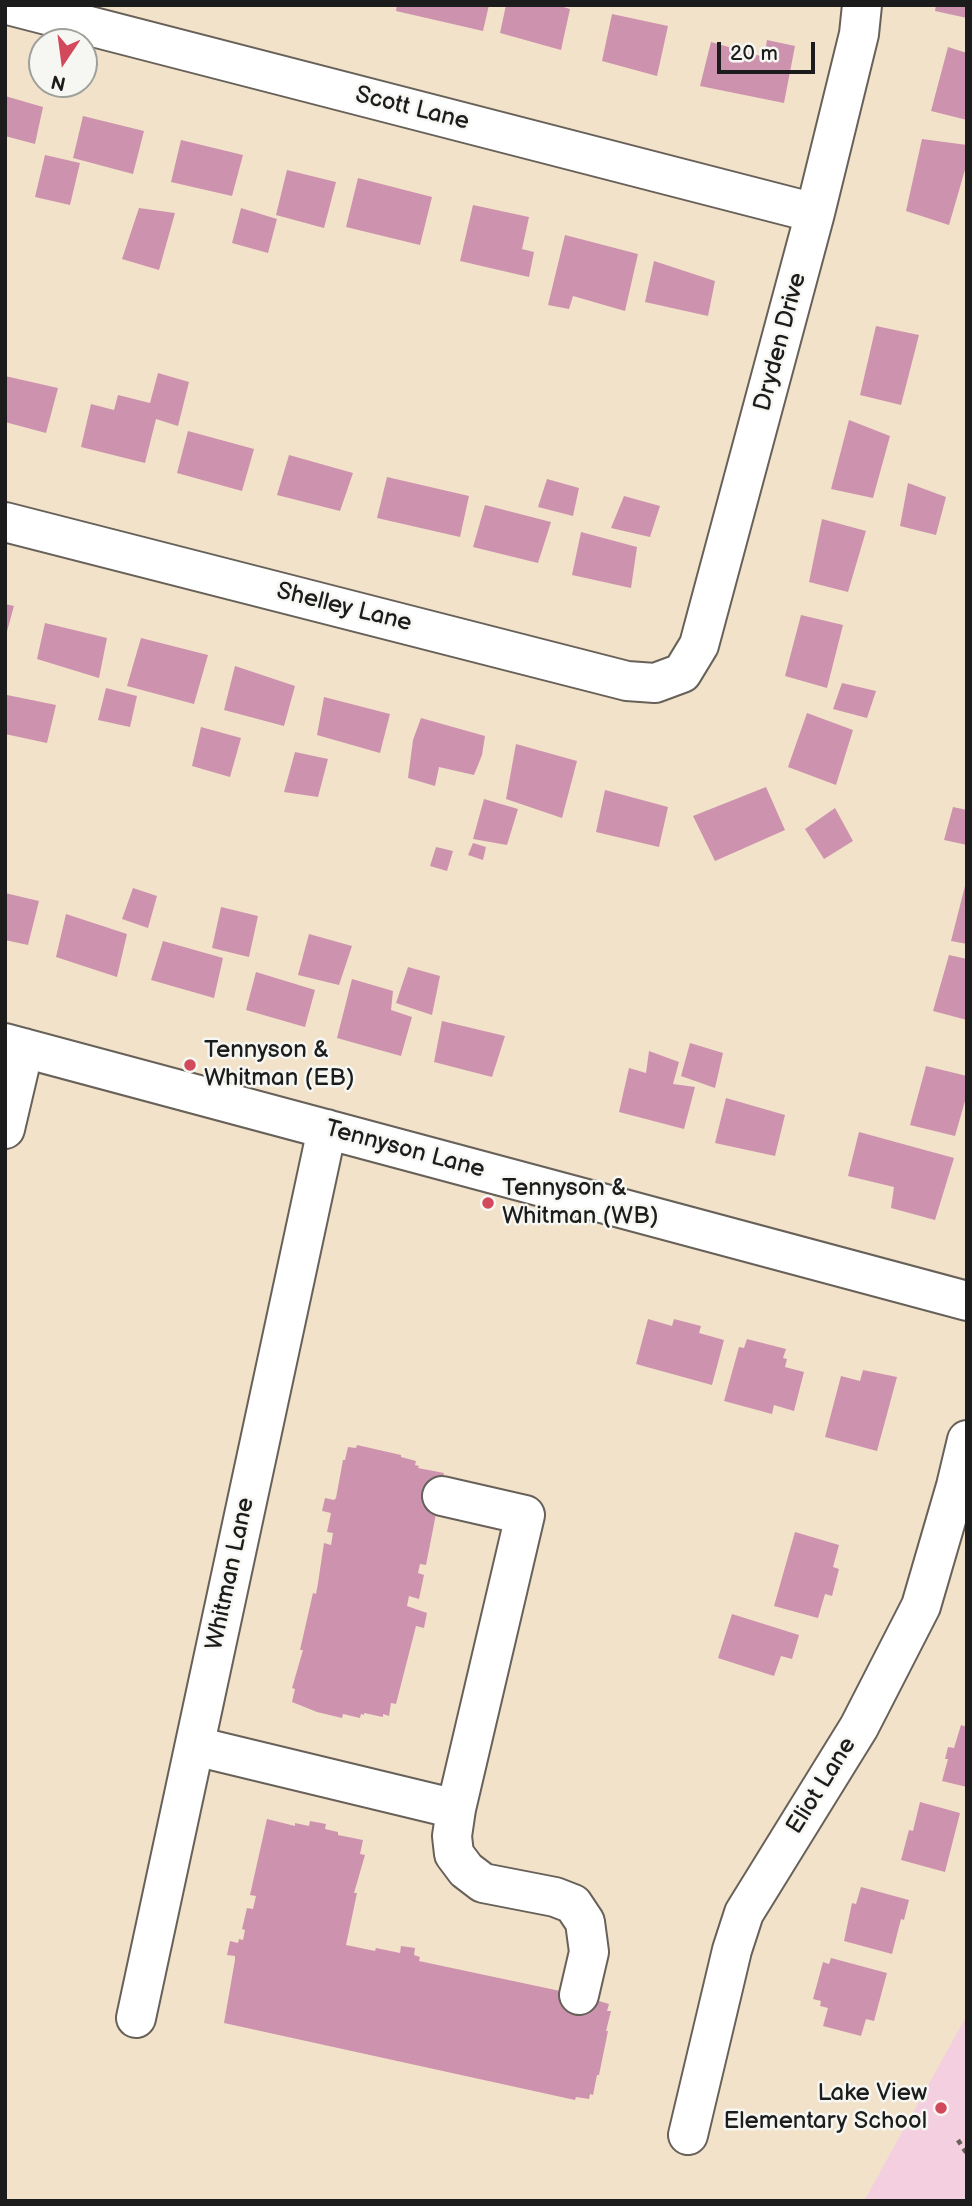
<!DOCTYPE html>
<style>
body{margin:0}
#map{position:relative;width:972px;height:2206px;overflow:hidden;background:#f2e2c9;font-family:"Balsamiq Sans",sans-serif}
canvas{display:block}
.frame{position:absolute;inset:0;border:7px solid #1c1c1c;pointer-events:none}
.north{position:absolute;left:28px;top:28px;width:70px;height:70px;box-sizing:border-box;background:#f6f6f2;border:2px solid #9f9f9c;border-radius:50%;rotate:193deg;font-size:19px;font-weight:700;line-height:28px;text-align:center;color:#1c1c1c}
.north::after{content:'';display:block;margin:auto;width:24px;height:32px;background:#d1495b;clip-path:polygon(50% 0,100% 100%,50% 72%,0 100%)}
.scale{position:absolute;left:717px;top:42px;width:98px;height:32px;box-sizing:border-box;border:4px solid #1c1c1c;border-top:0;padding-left:9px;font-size:21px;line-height:24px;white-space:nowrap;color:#1c1c1c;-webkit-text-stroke:5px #f6f6f2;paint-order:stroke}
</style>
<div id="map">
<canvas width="972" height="2206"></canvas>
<div class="frame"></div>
<div class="north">N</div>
<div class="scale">20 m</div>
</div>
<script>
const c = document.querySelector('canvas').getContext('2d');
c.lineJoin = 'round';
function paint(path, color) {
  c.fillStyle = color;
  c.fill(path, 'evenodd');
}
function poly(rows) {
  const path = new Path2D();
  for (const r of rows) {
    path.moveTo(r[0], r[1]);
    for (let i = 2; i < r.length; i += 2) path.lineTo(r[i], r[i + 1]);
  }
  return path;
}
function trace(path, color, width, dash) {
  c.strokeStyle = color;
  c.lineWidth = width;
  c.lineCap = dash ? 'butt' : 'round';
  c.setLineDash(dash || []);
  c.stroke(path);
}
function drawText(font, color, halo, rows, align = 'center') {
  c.font = font + ' "Balsamiq Sans",sans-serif';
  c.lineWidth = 5;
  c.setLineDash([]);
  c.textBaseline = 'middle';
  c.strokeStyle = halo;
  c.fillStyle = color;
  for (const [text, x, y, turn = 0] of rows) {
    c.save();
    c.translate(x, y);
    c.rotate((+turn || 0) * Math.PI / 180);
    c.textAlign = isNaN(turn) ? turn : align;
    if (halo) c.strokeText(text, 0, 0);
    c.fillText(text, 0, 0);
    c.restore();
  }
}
const built = poly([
 [967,2015,967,2201,864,2201]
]);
const building = poly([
 [397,5,489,5,483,31,396,11],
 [506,5,557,5,570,9,561,50,500,33],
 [936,5,967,5,967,18,935,11],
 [612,14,668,26,657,76,602,61],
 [767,40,795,46,784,103,700,86,711,42,764,57],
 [948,47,967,53,967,120,931,111],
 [5,96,43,107,35,144,5,136],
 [83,116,144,131,133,174,73,158],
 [922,139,967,145,967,163,949,225,906,211],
 [181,140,243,155,232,196,171,182],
 [45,155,80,163,70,205,35,197],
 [287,170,336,182,324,228,276,215],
 [358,178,432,197,420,245,346,227],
 [473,205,529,217,522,249,534,252,529,277,460,261],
 [139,208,175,213,159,270,122,259],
 [241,208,277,219,268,253,232,243],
 [565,235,638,254,625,311,573,296,569,309,548,305],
 [654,261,715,281,708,316,645,302],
 [876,326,919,335,901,405,860,395],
 [158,373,189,382,178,426,156,419,145,463,81,447,91,404,114,410,118,395,150,403],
 [5,376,58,388,46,433,5,422],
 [849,420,890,436,873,498,831,489],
 [188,431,254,449,242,491,177,473],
 [289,455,353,473,340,511,277,495],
 [387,477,469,496,460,537,377,518],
 [547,479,579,488,573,516,538,507],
 [908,483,946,497,936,535,900,526],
 [624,496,660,506,650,537,611,528],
 [485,505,551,522,538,563,473,547],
 [822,519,866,531,848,592,809,582],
 [581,532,637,547,631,588,572,575],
 [5,604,14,606,6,635,5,635],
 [801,615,843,625,827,688,785,676],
 [45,623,107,638,99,678,37,659],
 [141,638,208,655,194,704,127,686],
 [235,666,295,686,284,726,224,710],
 [842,683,876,691,867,718,833,709],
 [106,688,137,696,130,727,98,720],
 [7,695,56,705,47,743,5,734],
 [324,697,390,714,380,753,317,735],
 [807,713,853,730,836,785,788,767],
 [421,718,485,736,482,755,474,775,439,767,435,786,408,778,413,740],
 [201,727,241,738,230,777,192,766],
 [516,744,577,761,562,818,506,799],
 [295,752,328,759,318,797,284,792],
 [766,787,785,830,715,861,693,816],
 [605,790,668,807,659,847,596,832],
 [484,799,518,809,507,845,473,839],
 [953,807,967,810,967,845,944,840],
 [835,808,853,841,824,859,805,829],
 [473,843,486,847,483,860,468,855],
 [436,847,453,851,447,871,430,866],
 [966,882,967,883,967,944,951,941],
 [133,888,157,896,148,928,122,919],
 [5,893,39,901,28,945,5,940],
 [221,907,258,916,249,957,212,948],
 [66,914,127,934,117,977,56,957],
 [309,934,352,946,339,985,298,975],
 [163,941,223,958,214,998,151,980],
 [949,955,967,959,967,1020,933,1011],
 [408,967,440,976,432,1015,396,1003],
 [256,972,315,990,305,1027,246,1010],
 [352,979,393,991,391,1010,412,1017,401,1056,337,1038],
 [442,1021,505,1036,492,1077,434,1062],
 [690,1043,723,1053,715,1088,681,1076],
 [649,1051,679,1062,673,1084,695,1087,684,1129,619,1112,629,1068,646,1073],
 [926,1066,967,1076,967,1094,955,1136,910,1125],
 [726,1098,785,1115,775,1156,715,1143],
 [859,1132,954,1158,935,1220,891,1208,894,1187,848,1176],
 [648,1319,672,1326,674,1319,701,1326,699,1333,724,1340,712,1385,636,1364],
 [747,1339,786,1349,783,1358,787,1359,785,1367,804,1372,794,1411,774,1405,772,1414,724,1401,739,1347,744,1348],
 [863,1370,897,1377,877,1451,825,1437,841,1376,860,1381],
 [357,1445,401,1455,401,1457,416,1461,415,1465,419,1466,418,1468,444,1473,426,1565,420,1564,418,1573,424,1575,419,1599,409,1596,407,1606,427,1613,424,1628,416,1626,396,1704,391,1703,389,1716,383,1714,383,1717,364,1713,364,1715,361,1714,360,1718,343,1714,342,1718,317,1712,292,1702,295,1689,292,1688,303,1650,300,1650,313,1593,316,1594,318,1583,324,1543,331,1545,333,1533,327,1532,331,1513,322,1511,325,1498,334,1500,336,1498,343,1460,345,1460,348,1447,356,1448],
 [795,1532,839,1545,833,1567,839,1569,832,1596,825,1594,818,1618,774,1606],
 [732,1614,799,1635,792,1659,781,1656,774,1676,718,1658],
 [961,1725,967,1727,967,1787,942,1781,948,1759,945,1759,948,1747,954,1748],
 [920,1802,960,1813,945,1872,901,1860,909,1830,913,1831],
 [267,1819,295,1826,295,1823,309,1826,310,1821,326,1824,325,1829,338,1832,338,1835,363,1840,360,1854,365,1855,354,1893,357,1893,346,1945,375,1951,376,1948,400,1953,401,1946,415,1948,414,1955,420,1957,419,1961,579,1995,609,2004,607,2011,611,2011,606,2031,608,2031,599,2075,597,2075,593,2095,590,2094,589,2099,576,2097,575,2100,224,2023,235,1960,235,1956,227,1955,230,1941,238,1943,239,1939,243,1940,245,1930,242,1929,247,1908,253,1909,256,1896,250,1895],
 [861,1887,909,1900,904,1920,901,1919,892,1954,844,1941,852,1903,856,1904],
 [831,1958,887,1973,874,2021,866,2019,861,2036,823,2026,828,2008,820,2006,821,2001,813,1999,823,1962,829,1964]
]);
const path = poly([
 [958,2140,967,2154]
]);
const minor = poly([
 [8,5,815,213],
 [5,522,627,681,655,683,682,673,699,645,815,213,859,34,862,5],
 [5,1043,967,1301],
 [5,1129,24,1048],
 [195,1746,456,1809,525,1515,442,1496],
 [456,1809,452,1836,454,1854,466,1870,483,1883,555,1897,573,1904,585,1922,589,1952,579,1995],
 [136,2018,327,1129],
 [688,2135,732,1950,744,1913,859,1727,921,1606,956,1486,967,1440]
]);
const markers = [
 [190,1065,7,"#d1495b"],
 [488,1203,7,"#d1495b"],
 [941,2108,7,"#d1495b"]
];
const streetNames = [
 ["Scott Lane",412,109,14],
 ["Dryden Drive",781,342,-75],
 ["Shelley Lane",344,608,14],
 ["Tennyson Lane",405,1150,15],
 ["Whitman Lane",231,1574,-78],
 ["Eliot Lane",822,1786,-58]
];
const poiNames = [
 ["Tennyson &",204,1051],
 ["Whitman (EB)",204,1079],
 ["Tennyson &",502,1189],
 ["Whitman (WB)",502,1217],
 ["Lake View",927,2094,"right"],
 ["Elementary School",927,2122,"right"]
];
paint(built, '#f3cfe0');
paint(building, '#cd93ae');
trace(minor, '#676159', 42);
trace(path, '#676159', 4.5, [5, 5]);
trace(minor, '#fff', 38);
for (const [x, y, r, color] of markers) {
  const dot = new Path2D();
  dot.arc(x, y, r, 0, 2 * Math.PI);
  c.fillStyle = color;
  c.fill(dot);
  trace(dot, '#f6f6f2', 2.5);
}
drawText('24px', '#1c1c1c', '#f6f6f2', streetNames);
drawText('24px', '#1c1c1c', '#f6f6f2', poiNames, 'left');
</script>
